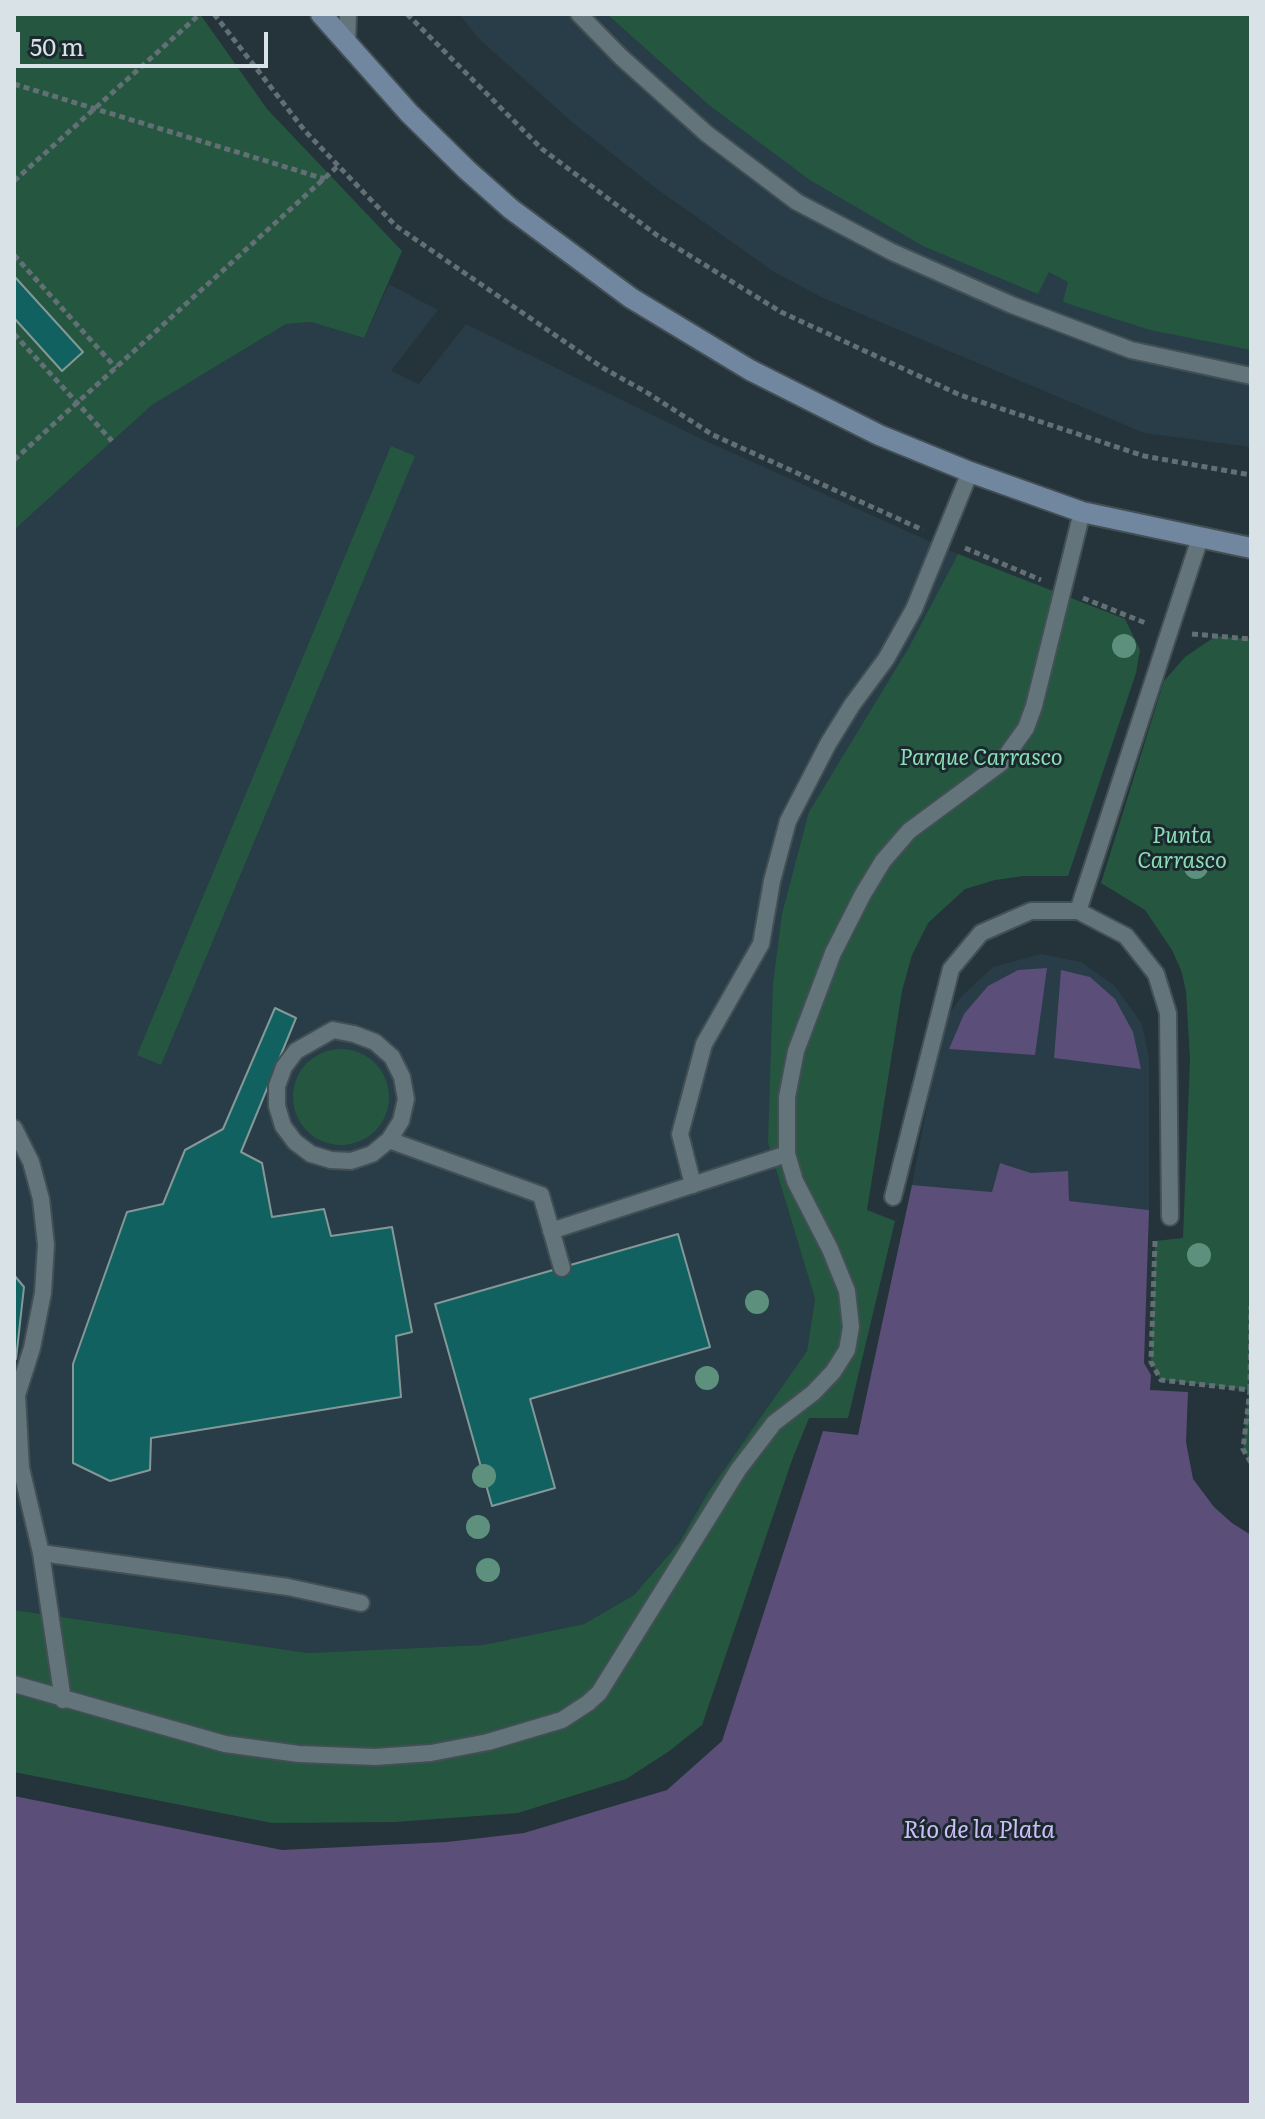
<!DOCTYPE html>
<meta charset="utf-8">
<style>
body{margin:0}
#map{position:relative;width:1265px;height:2119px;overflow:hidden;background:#25333a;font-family:Literata,serif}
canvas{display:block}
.frame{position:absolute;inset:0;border:16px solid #d9e2e6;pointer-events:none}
.scale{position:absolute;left:16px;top:32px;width:252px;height:36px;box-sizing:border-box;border:4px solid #d9e2e6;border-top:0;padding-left:10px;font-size:24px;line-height:28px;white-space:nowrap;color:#d9e2e6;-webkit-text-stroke:6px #1b292f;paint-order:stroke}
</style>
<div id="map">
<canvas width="1265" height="2119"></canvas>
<div class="frame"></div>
<div class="scale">50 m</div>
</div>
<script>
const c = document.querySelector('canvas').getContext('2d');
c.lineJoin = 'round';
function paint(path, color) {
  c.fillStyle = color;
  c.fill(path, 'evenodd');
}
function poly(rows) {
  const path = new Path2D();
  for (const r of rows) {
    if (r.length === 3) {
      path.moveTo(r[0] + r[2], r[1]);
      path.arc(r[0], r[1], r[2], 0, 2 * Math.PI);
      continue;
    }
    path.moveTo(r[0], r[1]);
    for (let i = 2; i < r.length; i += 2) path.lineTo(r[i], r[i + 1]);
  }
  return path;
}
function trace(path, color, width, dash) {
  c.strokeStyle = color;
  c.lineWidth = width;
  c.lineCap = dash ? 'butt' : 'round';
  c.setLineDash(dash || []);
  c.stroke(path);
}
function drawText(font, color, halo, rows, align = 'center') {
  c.font = font + ' Literata,serif';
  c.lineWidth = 6;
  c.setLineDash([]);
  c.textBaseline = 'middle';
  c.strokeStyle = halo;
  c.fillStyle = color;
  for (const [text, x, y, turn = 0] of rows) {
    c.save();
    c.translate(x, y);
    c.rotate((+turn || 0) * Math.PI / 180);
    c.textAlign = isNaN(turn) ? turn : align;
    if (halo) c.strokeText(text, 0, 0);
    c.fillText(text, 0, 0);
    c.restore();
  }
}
const built = poly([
 [459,14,1251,14,1251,447,1144,433,823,298,774,272,654,187,572,122,479,39],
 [389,284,438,310,391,371,419,384,466,324,706,441,958,554,908,649,768,1143,815,1299,807,1351,707,1494,679,1543,634,1595,584,1624,483,1645,308,1653,14,1610,14,530,152,405,286,324,311,322,364,338],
 [1041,954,1081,962,1115,986,1142,1024,1149,1059,1149,1210,1068,1201,1068,1171,1031,1173,1000,1163,992,1192,912,1185,943,1022,962,996,993,967]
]);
const green = poly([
 [14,14,200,14,267,109,402,251,364,338,311,322,286,324,152,405,14,530],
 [607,14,1251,14,1251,350,1150,330,1063,302,1068,282,1049,272,1038,294,923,246,810,180,709,105],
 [391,446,415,456,161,1065,137,1055],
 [958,554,1125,619,1140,650,1136,673,1068,876,1023,876,995,880,965,889,928,923,912,955,902,991,867,1210,895,1221,848,1418,809,1418,792,1460,702,1725,668,1752,626,1779,518,1813,395,1822,272,1823,14,1772,14,1610,308,1653,483,1645,584,1624,634,1595,679,1543,707,1494,807,1351,815,1299,768,1143,773,984,782,914,809,812,908,649],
 [1216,636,1251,639,1251,1463,1243,1449,1249,1390,1161,1380,1151,1362,1155,1241,1183,1238,1190,1059,1186,991,1181,970,1172,950,1145,910,1101,883,1164,681,1185,657],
 [341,1097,48]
]);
const water = poly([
 [1047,968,1035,1055,949,1049,964,1014,988,986,1018,970],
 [1061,970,1090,977,1115,999,1133,1032,1141,1069,1054,1058],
 [1000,1163,1031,1173,1068,1171,1069,1201,1149,1210,1144,1363,1151,1375,1150,1390,1188,1392,1186,1442,1193,1479,1214,1507,1232,1523,1251,1535,1251,2105,14,2105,14,1796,282,1850,447,1842,524,1833,667,1790,722,1741,823,1431,858,1435,912,1185,992,1192]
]);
const building = poly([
 [14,276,83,352,62,371,14,318,14,276],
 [275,1008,296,1018,241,1152,262,1163,272,1217,324,1209,331,1236,392,1227,412,1332,396,1336,401,1397,151,1438,150,1470,110,1481,73,1463,73,1364,127,1212,163,1204,185,1150,223,1129,275,1008],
 [678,1234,710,1347,530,1399,555,1488,492,1506,435,1304,678,1234],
 [14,1275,24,1287,16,1359,14,1359,14,1275]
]);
const path = poly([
 [214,14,305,131,396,226,603,368,646,392,713,435,923,530],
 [407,14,542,149,658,236,781,312,960,395,1144,456,1251,475],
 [14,84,325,179],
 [14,181,200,14],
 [14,255,116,368],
 [14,334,112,441],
 [14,460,338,166],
 [965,548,1041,580],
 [1083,598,1148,624],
 [1192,634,1251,639],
 [1155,1241,1151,1362,1161,1380,1250,1390,1243,1449,1251,1463],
 [1250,1390,1251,1306]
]);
const service = poly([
 [579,14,621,57,707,134,797,202,892,252,1012,305,1131,350,1251,376],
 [347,45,348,14],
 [1078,911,1200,538],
 [333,1030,354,1034,375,1042,392,1057,402,1077,406,1099,401,1121,389,1140,372,1154,351,1161,331,1160,311,1154,295,1142,283,1126,277,1106,277,1086,284,1067,296,1051,333,1030],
 [14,1128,31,1162,41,1199,46,1245,43,1293,32,1348,17,1395],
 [389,1140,541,1195,562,1268],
 [693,1185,680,1134,704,1044,761,944,772,881,788,821,828,744,852,705,886,659,914,609,970,472],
 [893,1197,951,969,981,933,1031,911,1078,911,1126,936,1156,974,1168,1013,1170,1217],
 [551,1231,787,1154],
 [14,1397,17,1395,21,1468,41,1553,63,1700],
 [41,1553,288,1587,361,1603],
 [14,1684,225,1744,299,1754,375,1757,431,1753,488,1742,562,1720,588,1703,599,1693,738,1470,774,1423,813,1393,833,1372,847,1350,851,1327,847,1291,830,1249,795,1181,787,1154,787,1097,796,1051,833,953,863,894,883,861,909,831,1001,763,1026,728,1034,706,1082,512]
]);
const secondary = poly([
 [321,14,409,113,467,170,511,209,631,298,750,370,879,435,970,472,1082,512,1251,548]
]);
const trees = [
 [1124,646],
 [1196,867],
 [1199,1255],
 [757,1302],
 [707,1378],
 [484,1476],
 [478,1527],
 [488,1570]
];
const parkNames = [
 ["Parque Carrasco",981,759],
 ["Punta",1182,837],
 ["Carrasco",1182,862]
];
const waterNames = [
 ["Río de la Plata",979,1831]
];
paint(built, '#283d47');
paint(green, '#255740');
paint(water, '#5b4e79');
paint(building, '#126161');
trace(building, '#859898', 2);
trace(service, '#424f54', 20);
trace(secondary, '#424f54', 24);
trace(path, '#626f75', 5, [6, 4]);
trace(service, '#64747b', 16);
trace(secondary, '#71869f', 20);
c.fillStyle = '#5d917d';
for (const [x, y] of trees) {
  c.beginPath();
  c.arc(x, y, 12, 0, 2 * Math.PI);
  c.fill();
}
drawText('italic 22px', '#8bdeb4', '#1b292f', parkNames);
drawText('italic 24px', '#cebef7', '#1b292f', waterNames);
</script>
